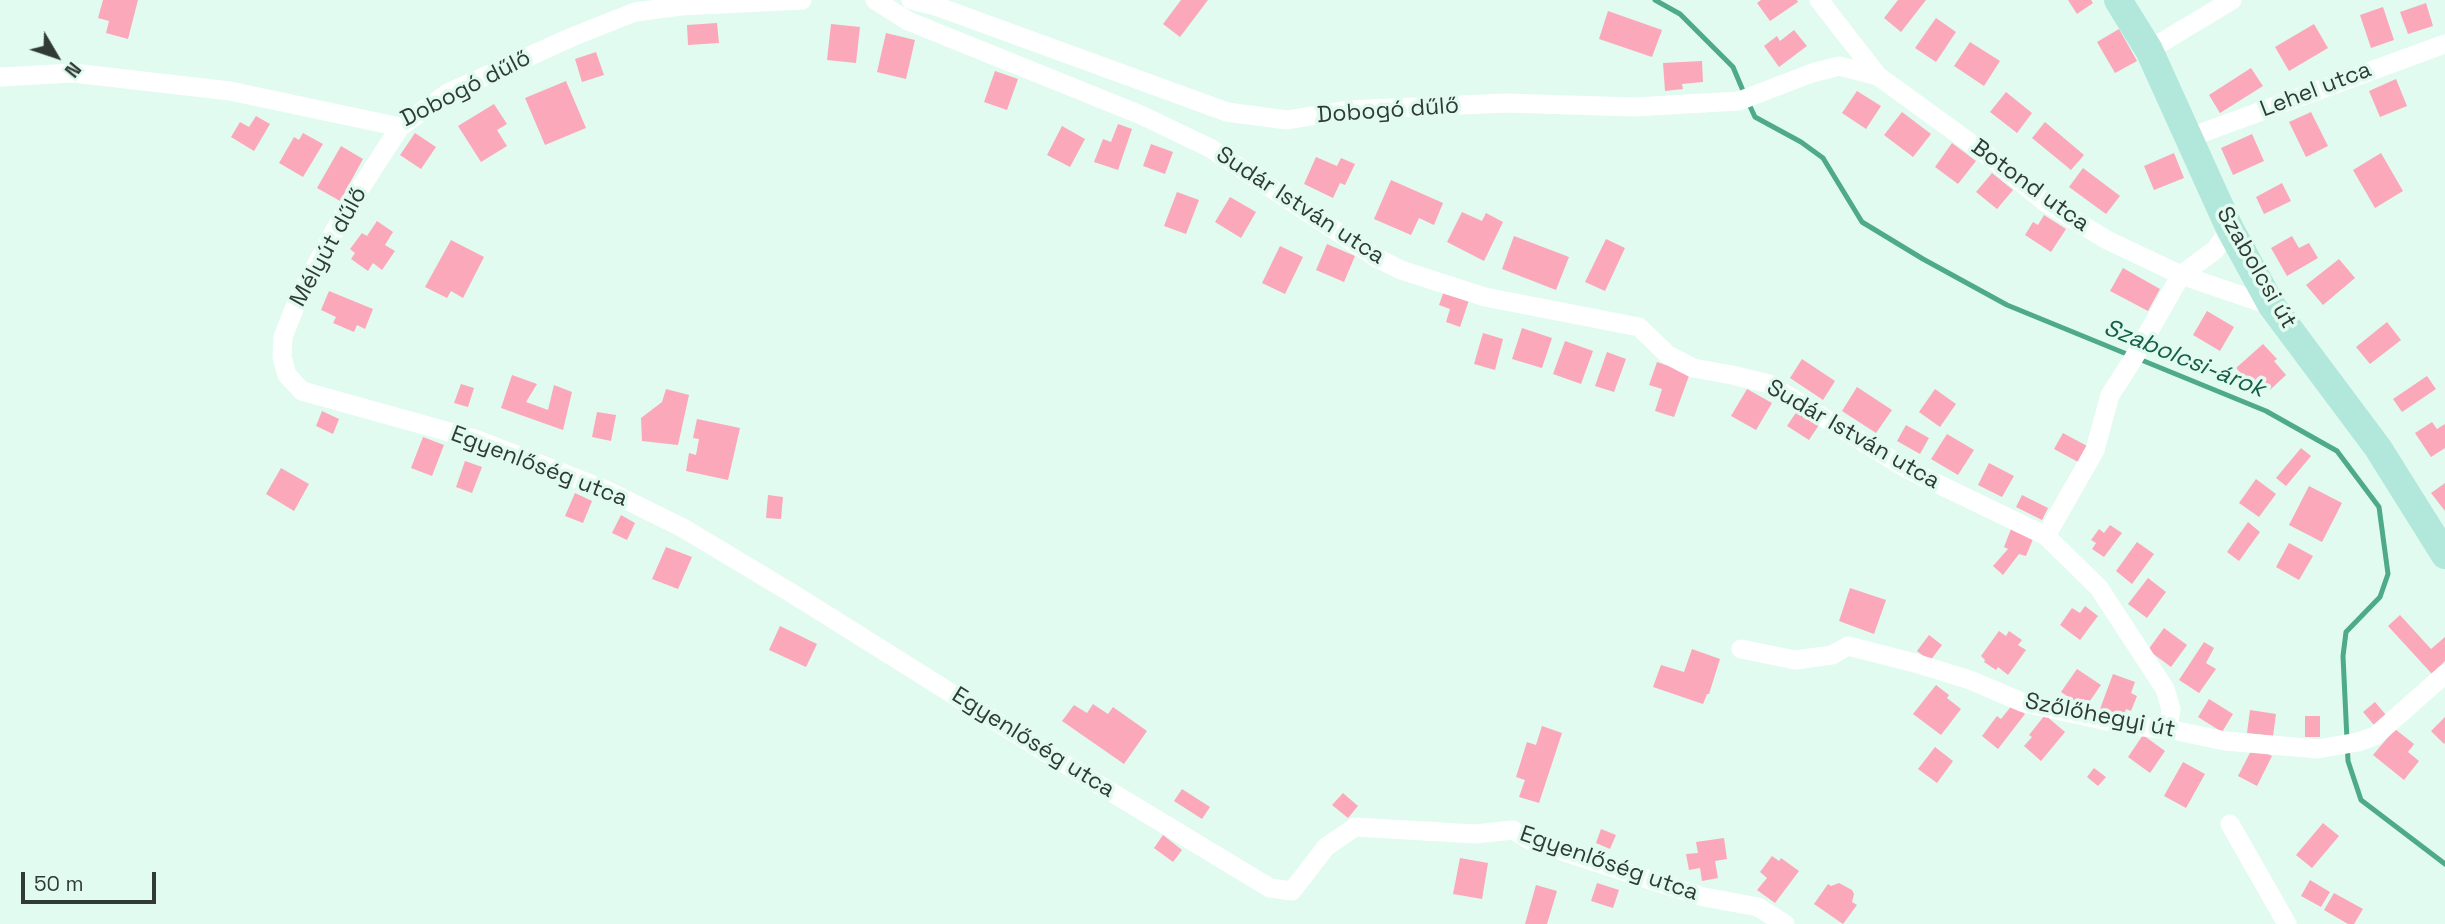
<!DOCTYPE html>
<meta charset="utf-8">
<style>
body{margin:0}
#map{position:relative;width:2445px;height:924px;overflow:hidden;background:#e1fbf0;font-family:"Space Grotesk",sans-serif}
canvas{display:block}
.north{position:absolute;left:21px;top:21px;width:70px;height:70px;-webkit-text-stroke:5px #e1fbf0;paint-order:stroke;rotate:129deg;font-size:19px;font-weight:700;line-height:28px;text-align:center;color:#303a36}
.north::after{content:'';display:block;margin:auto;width:24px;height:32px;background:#303a36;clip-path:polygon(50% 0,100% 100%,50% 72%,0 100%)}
.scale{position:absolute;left:21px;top:872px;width:135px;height:32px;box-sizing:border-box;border:4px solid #303a36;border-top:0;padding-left:9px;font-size:21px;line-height:24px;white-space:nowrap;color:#303a36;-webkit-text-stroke:5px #e1fbf0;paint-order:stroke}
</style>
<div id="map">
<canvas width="2445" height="924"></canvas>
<div class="north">N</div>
<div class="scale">50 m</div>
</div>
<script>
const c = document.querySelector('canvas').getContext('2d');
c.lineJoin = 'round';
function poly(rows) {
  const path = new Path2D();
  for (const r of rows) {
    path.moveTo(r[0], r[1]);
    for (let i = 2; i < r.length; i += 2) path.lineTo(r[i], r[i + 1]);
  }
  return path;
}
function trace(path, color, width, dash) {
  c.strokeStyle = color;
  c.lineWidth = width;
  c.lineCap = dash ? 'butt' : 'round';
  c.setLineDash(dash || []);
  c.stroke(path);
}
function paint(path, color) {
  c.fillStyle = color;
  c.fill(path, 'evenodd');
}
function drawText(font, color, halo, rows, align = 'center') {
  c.font = font + ' "Space Grotesk",sans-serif';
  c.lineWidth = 7;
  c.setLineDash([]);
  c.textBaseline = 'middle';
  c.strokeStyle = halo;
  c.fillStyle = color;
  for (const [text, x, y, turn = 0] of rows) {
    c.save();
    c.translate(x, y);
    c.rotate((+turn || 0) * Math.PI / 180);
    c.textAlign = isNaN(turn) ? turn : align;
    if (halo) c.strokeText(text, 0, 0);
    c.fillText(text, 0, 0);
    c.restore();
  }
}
const stream = poly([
 [1655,0,1680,14,1733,67,1744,93],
 [1748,102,1755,117,1801,142,1823,158,1862,222,1923,259,2007,305,2266,411,2337,451,2379,507,2388,574,2380,597,2346,632,2343,656,2348,761,2361,800,2445,864]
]);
const building = poly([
 [103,0,138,0,128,39,106,33,109,21,98,18],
 [1181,0,1208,0,1180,37,1163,24],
 [1761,0,1797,0,1798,2,1770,21,1757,3],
 [1898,0,1926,0,1901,32,1884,18],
 [2068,0,2091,0,2093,3,2077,14],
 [2426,3,2433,26,2408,34,2400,12],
 [2383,7,2394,40,2371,48,2360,15],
 [1608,11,1662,30,1652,57,1599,39],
 [1936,18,1956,32,1936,62,1915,48],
 [717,23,719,43,688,45,687,25],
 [831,24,860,27,856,63,827,60],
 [2314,24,2328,48,2289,71,2275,47],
 [2119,29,2137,61,2115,73,2097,42],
 [1794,30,1807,46,1779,67,1764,46,1777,36,1780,41],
 [886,33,915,40,906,79,877,72],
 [1970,42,2000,61,1984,86,1954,66],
 [596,52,604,75,582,82,575,59],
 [1702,61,1703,82,1682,84,1683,89,1665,91,1663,63],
 [2251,68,2263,86,2220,113,2209,95],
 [995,71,1018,79,1007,110,984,102],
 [2396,79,2407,106,2380,117,2369,91],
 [566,81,586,128,545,145,525,98],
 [1857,91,1881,106,1866,129,1842,113],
 [2006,92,2032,113,2017,133,1990,112],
 [494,104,507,124,497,130,507,146,481,162,458,126],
 [1902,112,1931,134,1913,157,1884,135],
 [2311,112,2328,146,2306,157,2289,122],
 [256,116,270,124,254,151,231,137,240,122,249,127],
 [2045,122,2084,155,2071,170,2032,138],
 [1118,124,1132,129,1118,170,1094,162,1103,139,1111,142],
 [1062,126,1085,139,1070,167,1047,155],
 [303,133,323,144,303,177,279,163,294,137,299,140],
 [415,133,436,147,421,169,400,155],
 [2252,134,2264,161,2233,175,2221,148],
 [1952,143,1976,161,1958,184,1935,167],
 [1151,144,1173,152,1165,174,1143,166],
 [341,146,363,159,340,201,317,188],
 [2174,153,2184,178,2154,190,2144,166],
 [2381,153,2403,191,2375,208,2353,170],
 [1316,157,1337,166,1341,158,1355,164,1345,185,1340,183,1333,198,1304,184],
 [2083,168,2120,196,2106,214,2069,187],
 [1992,173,2013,190,1997,209,1976,192],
 [1391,180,1443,203,1434,225,1419,218,1411,235,1374,219],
 [2282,183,2291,201,2264,214,2256,197],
 [1177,192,1199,200,1186,234,1164,226],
 [1230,197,1256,212,1241,238,1215,222],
 [1462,212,1482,221,1486,213,1503,222,1484,261,1447,242],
 [2044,215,2066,229,2051,252,2025,235,2033,222,2038,225],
 [377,221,393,232,385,245,395,251,382,270,373,263,368,271,351,259,355,253,350,249,362,233,367,236],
 [1514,236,1569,257,1556,290,1502,269],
 [2292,236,2299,248,2309,243,2318,258,2287,276,2271,248],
 [1606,239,1625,248,1605,291,1585,282],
 [451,240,484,257,463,298,451,291,447,298,425,287],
 [1327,244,1355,256,1344,282,1316,270],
 [1280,246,1303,257,1285,294,1262,283],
 [2339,259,2355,278,2323,305,2306,285],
 [2123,268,2160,289,2148,311,2110,291],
 [329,291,373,309,365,329,357,325,354,332,333,323,336,317,321,310],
 [1444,291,1469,300,1460,327,1446,322,1450,309,1439,305],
 [2207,311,2234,327,2220,351,2193,335],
 [2387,322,2401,340,2370,364,2356,347],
 [1522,328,1552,338,1542,368,1512,359],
 [1483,333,1503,339,1495,370,1474,364],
 [1565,341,1593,351,1581,384,1553,374],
 [2263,344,2277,359,2274,361,2286,375,2270,390,2258,377,2251,384,2236,368],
 [1607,352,1626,359,1614,392,1595,386],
 [1802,359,1835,381,1823,400,1790,378],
 [1657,362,1690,373,1674,417,1655,411,1662,389,1649,385],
 [512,375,537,384,526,402,548,410,554,385,572,392,563,430,501,408],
 [2427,376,2436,389,2402,412,2393,399],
 [461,384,474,388,468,407,454,403],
 [1857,387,1892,410,1876,433,1842,411],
 [666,389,689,395,678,445,642,441,641,418,662,402],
 [1747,389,1772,403,1756,430,1731,416],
 [1935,389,1956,404,1940,427,1919,412],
 [1799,408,1821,422,1809,440,1787,426],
 [322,411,339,419,333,434,316,426],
 [597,412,616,415,611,441,592,437],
 [697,419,740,428,728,480,686,471,689,453,696,455,699,439,693,438],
 [2432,422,2437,429,2445,424,2445,448,2431,457,2415,433],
 [1906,425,1929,438,1920,454,1897,441],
 [2063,433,2089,447,2080,463,2054,449],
 [1947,434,1974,450,1958,475,1931,459],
 [423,437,444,445,432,476,411,468],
 [2301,448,2311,456,2286,486,2276,478],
 [465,461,482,467,472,493,456,487],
 [1989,463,2014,476,2002,497,1978,485],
 [281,468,309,484,294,511,266,494],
 [2256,479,2276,494,2259,517,2239,503],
 [2445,483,2445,511,2431,493],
 [2309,486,2342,503,2322,542,2289,525],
 [575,493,592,501,583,523,565,516],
 [768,495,783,497,781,519,766,518],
 [2022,495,2048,508,2042,520,2016,507],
 [621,515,635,523,627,540,612,533],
 [2248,522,2260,532,2239,561,2227,552],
 [2110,525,2122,533,2104,557,2092,549,2096,543,2091,540,2099,529,2104,533],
 [2011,529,2033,539,2026,556,2019,554,2003,575,1993,566,2008,549,2004,547],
 [2137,542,2154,554,2132,584,2116,571],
 [2289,543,2313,556,2299,580,2276,567],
 [666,547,692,557,678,589,652,579],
 [2148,578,2166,592,2147,618,2128,604],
 [1850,588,1886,600,1874,634,1839,621],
 [2085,606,2098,616,2080,640,2060,625,2072,608,2080,613],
 [2400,615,2431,649,2445,637,2445,661,2432,674,2388,626],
 [780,626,817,644,806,667,769,650],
 [2164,628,2187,645,2171,667,2148,650],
 [1999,631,2006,636,2009,631,2022,640,2018,645,2026,650,2008,675,1998,667,1996,670,1984,662,1985,660,1981,656],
 [1929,635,1942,645,1930,661,1917,651],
 [2204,642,2214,648,2206,663,2216,669,2199,693,2179,680],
 [1692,649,1720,659,1709,694,1707,694,1703,704,1653,687,1661,665,1684,672],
 [2077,669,2101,685,2085,708,2061,692],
 [2113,674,2135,682,2131,693,2137,696,2131,711,2126,709,2123,718,2100,709],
 [1936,685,1949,695,1947,698,1961,709,1941,735,1913,714],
 [2209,699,2233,714,2222,732,2198,717],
 [2375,702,2386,715,2374,725,2363,712],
 [1093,704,1108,714,1113,707,1147,731,1124,764,1062,721,1074,705,1087,713],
 [2013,704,2025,714,1998,749,1982,736,1997,716,2001,719],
 [2250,710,2276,714,2273,736,2247,733],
 [2045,715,2065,732,2041,761,2024,746,2032,737,2029,735],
 [2305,716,2320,716,2320,737,2305,737],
 [2445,717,2445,742,2444,744,2431,731],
 [1542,726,1562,733,1539,803,1519,797,1525,780,1516,777,1527,742,1536,745],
 [2395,729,2414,744,2408,752,2419,761,2404,780,2373,755],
 [2143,735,2165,751,2150,773,2128,757],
 [1935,747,1953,761,1937,783,1918,769],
 [2253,747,2272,756,2257,786,2238,776],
 [2183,762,2205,774,2186,808,2164,796],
 [2094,768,2106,777,2098,786,2087,777],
 [1182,789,1210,807,1202,819,1174,801],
 [1343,793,1358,806,1348,818,1332,805],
 [2323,823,2339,836,2312,868,2296,855],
 [1601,829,1616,835,1610,849,1596,843],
 [1163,835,1182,850,1173,862,1154,848],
 [1724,838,1727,859,1715,861,1718,878,1702,881,1700,868,1689,870,1686,854,1698,853,1696,842],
 [1772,856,1779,861,1781,858,1799,871,1775,903,1757,890,1767,878,1760,872],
 [1460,858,1488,863,1482,899,1453,894],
 [2310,880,2330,892,2321,907,2301,896],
 [1597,883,1619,890,1613,908,1591,901],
 [1839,883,1852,890,1854,894,1852,902,1857,905,1843,924,1814,904,1828,884,1831,886],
 [1536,885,1557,891,1547,924,1525,924],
 [2334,893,2363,909,2354,924,2348,924,2324,910]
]);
const street = poly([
 [802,0,681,6,635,12,572,37,448,93,400,127,343,215,298,299,283,337,282,357,287,375,302,391,478,440,604,489,683,528,793,594,1045,752,1270,888,1292,891,1326,847,1355,827,1475,834,1513,830,1531,841,1644,878,1704,897,1758,907,1785,924],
 [875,0,908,21,1141,115,1210,148,1377,258,1401,270,1485,297,1639,327,1668,355,1693,368,1732,375,1769,384,1907,469,2046,536,2099,588,2165,689,2171,709,2168,729],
 [911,0,936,6,1227,112,1287,120,1348,110,1507,103,1634,107,1739,101,1812,73,1839,66,1878,76],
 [1819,0,1878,76,1991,158,2046,203,2107,240,2181,275,2272,306],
 [2149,50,2232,0],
 [0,77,73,73,230,91,400,127],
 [2188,138,2445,44],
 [2046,536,2095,450,2110,395,2132,361,2181,275,2215,250,2230,229],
 [1741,649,1795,660,1832,655,1848,646,1915,663,1970,680,2024,703,2130,726,2168,729,2225,741,2318,749,2358,742,2375,736,2445,674],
 [2230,824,2287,924]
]);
const secondary = poly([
 [2118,0,2149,50,2230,229,2272,306,2378,448,2445,555]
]);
const streetNames = [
 ["Dobogó dűlő",466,89,-27],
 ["Lehel utca",2316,90,-21],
 ["Dobogó dűlő",1388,111,-4],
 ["Botond utca",2030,186,36],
 ["Sudár István utca",1300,206,33],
 ["Mélyút dűlő",329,247,-61],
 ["Szabolcsi út",2256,268,60],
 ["Sudár István utca",1853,435,30],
 ["Egyenlőség utca",539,467,21],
 ["Szőlőhegyi út",2100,716,11],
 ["Egyenlőség utca",1033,743,32],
 ["Egyenlőség utca",1609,864,19]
];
const waterNames = [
 ["Szabolcsi-árok",2184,359,22]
];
trace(stream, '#4eaa8b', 5);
paint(building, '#fba8ba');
trace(street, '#fff', 19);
trace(secondary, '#b2e7db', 28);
drawText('23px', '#303a36', '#e1fbf0', streetNames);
drawText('italic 24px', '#165e49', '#e1fbf0', waterNames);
</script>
